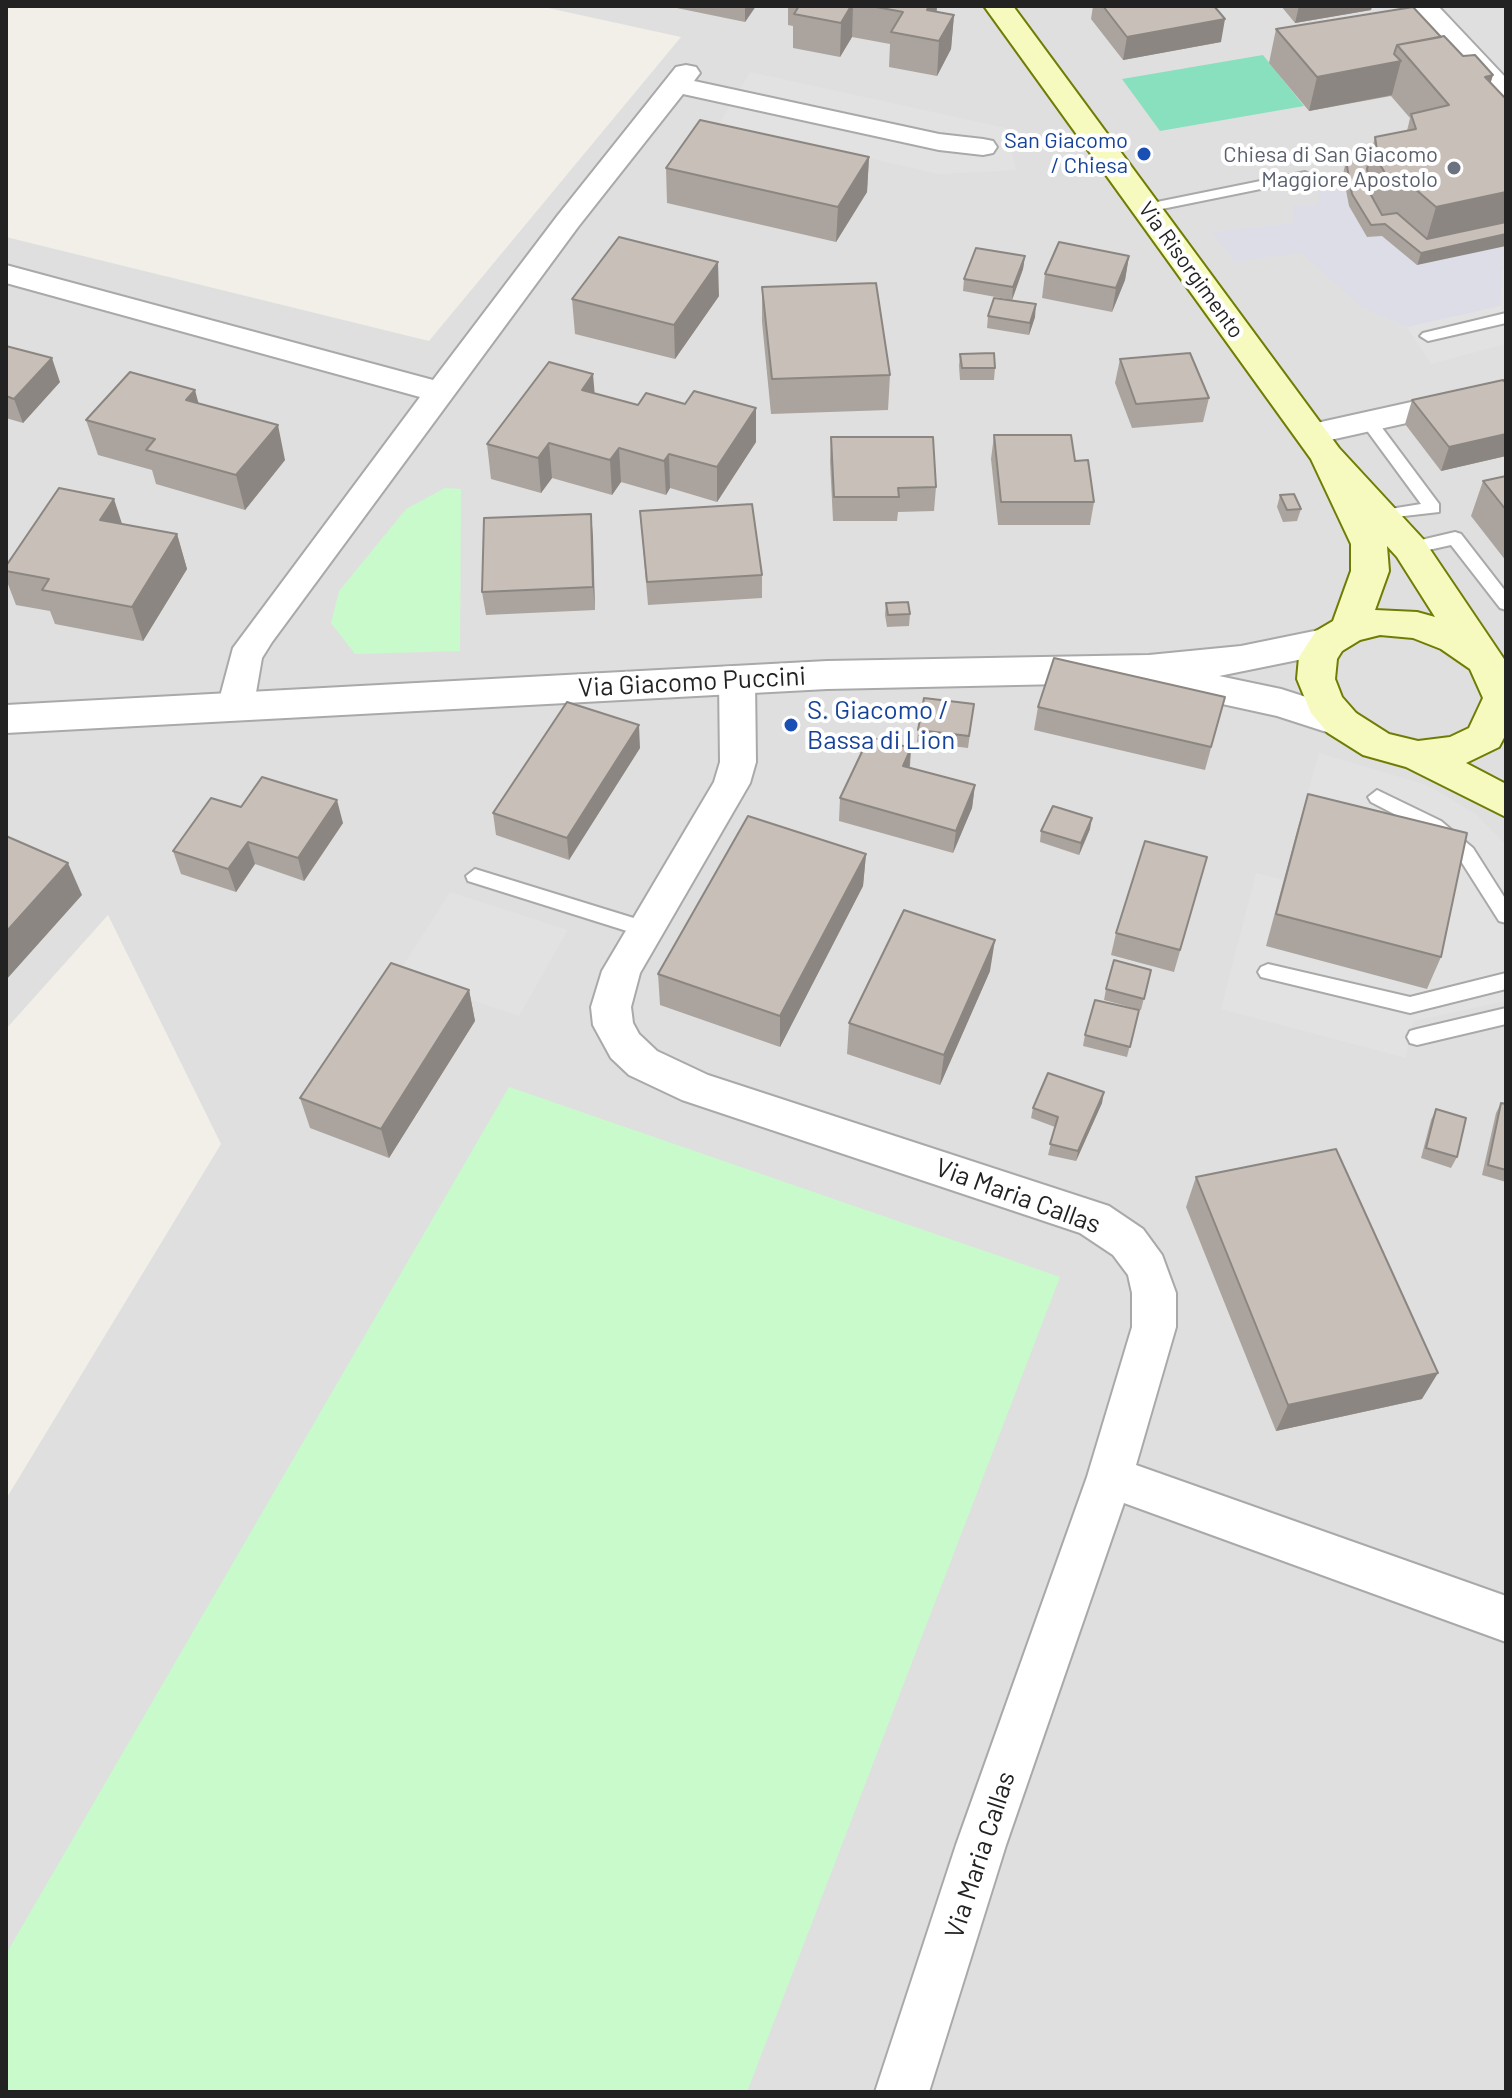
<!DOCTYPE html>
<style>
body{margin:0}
#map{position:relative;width:1512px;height:2098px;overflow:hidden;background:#f2efe9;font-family:Barlow,sans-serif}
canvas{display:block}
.frame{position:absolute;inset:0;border:8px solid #222;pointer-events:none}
</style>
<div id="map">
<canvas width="1512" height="2098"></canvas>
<div class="frame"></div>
</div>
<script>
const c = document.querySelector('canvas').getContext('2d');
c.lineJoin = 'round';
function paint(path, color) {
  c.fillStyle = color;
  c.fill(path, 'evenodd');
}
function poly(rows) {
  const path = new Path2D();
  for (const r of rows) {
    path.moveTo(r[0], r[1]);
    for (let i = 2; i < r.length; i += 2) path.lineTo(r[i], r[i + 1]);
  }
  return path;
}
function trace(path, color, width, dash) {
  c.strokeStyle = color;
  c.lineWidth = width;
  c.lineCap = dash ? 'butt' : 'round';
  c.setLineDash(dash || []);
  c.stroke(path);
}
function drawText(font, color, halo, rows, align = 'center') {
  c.font = font + ' Barlow,sans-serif';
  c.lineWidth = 8;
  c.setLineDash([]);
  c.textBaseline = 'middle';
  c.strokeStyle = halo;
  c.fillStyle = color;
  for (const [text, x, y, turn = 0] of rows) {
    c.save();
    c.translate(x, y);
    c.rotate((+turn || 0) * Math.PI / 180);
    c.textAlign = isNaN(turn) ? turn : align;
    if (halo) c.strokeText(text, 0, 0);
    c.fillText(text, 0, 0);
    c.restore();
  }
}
const residential = poly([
 [539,6,1506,6,1506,2092,6,2092,6,1499,221,1144,108,915,6,1029,6,237,429,341,681,37]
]);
const park = poly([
 [445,488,461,489,460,651,355,654,331,623,339,591,406,509],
 [509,1087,1060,1277,747,2092,6,2092,6,1954]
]);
const pitch = poly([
 [1263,55,1304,106,1160,131,1122,79]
]);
const parking = poly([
 [750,72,1006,128,1016,170,939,174,719,124],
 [1502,270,1506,270,1506,344,1431,364,1407,327,1500,306],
 [1319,753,1427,785,1476,814,1506,845,1506,1001,1413,1021,1406,1058,1221,1009,1256,873,1284,880,1266,946,1427,988,1298,827],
 [450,892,568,930,519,1016,397,975]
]);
const plaza = poly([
 [1319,185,1344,185,1354,217,1367,237,1382,236,1417,265,1498,247,1503,251,1500,306,1407,327,1363,308,1301,253,1235,262,1212,232,1294,223,1292,206,1319,205]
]);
const service = poly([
 [1305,172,1312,176,1310,179,1147,212,1140,208,1147,204,1305,172],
 [1506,313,1506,323,1428,341,1420,336,1423,333,1506,313],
 [1368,416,1374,417,1439,504,1439,512,1378,519,1378,511,1421,504,1360,421,1368,416],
 [1455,532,1461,534,1506,592,1506,610,1500,608,1451,545,1410,554,1402,548,1404,544,1455,532],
 [1377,790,1441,821,1473,848,1506,900,1506,923,1499,921,1459,858,1427,831,1371,802,1368,797,1377,790],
 [475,869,653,924,656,929,646,937,468,881,466,876,475,869],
 [1268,964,1410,997,1506,973,1506,989,1410,1013,1261,977,1258,972,1261,967,1268,964],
 [1506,1008,1506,1024,1417,1045,1410,1043,1407,1037,1410,1031,1417,1029,1506,1008]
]);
const minor = poly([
 [1410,6,1438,6,1506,78,1506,102,1496,100,1410,6],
 [686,65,696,67,700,73,694,81,939,134,983,139,993,141,997,147,993,153,983,155,939,150,683,94,578,227,272,642,262,658,254,704,249,713,236,717,223,713,218,704,233,648,420,397,6,283,6,265,433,380,558,215,676,67,686,65],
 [1506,381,1506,401,1312,444,1301,441,1296,434,1301,427,1312,424,1506,381],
 [737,667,749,671,755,680,756,762,750,783,640,973,631,1007,633,1023,639,1034,657,1051,708,1075,1109,1206,1143,1229,1162,1255,1176,1293,1176,1327,1136,1465,1506,1596,1506,1642,1124,1503,1006,1845,929,2092,875,2092,956,1845,1087,1477,1132,1327,1132,1293,1128,1275,1113,1255,1080,1233,682,1100,629,1075,611,1058,593,1025,591,1007,602,971,714,782,720,762,719,680,725,671,737,667]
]);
const tertiary = poly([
 [1329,628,1342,631,1348,641,1342,651,1219,676,1281,689,1356,713,1362,723,1356,733,1342,737,1277,716,1163,691,1158,682,827,689,6,733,6,705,827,661,1149,655,1241,646,1329,628]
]);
const secondary = poly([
 [984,6,1013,6,1339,448,1423,539,1506,662,1506,734,1499,747,1466,763,1506,784,1506,817,1406,767,1363,755,1328,733,1311,713,1297,679,1299,657,1316,631,1333,621,1351,571,1351,544,1311,459,984,6],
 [1387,546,1397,557,1435,617,1417,612,1375,610,1389,571,1387,546],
 [1380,635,1413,638,1441,649,1470,669,1483,698,1469,728,1450,737,1418,741,1389,734,1356,713,1342,697,1335,679,1337,659,1342,651,1360,640,1380,635]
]);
const wall = poly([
 [667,6,756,6,745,22],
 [788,6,937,6,936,12,954,15,951,49,937,76,889,67,890,44,852,37,840,57,793,48,793,26,788,25],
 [1093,6,1214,6,1221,42,1123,60,1091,19],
 [1281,6,1372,6,1371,10,1295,23],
 [1276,29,1441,37,1463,56,1493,75,1417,265,1382,236,1367,237,1349,206,1343,174,1346,161,1370,157,1375,137,1407,131,1410,118,1391,96,1309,111,1269,63],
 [869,157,867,192,836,242,667,203,666,168],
 [1025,256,1023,269,1012,300,963,291,964,279],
 [1129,256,1125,280,1112,312,1042,298,1045,274],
 [762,287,890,375,888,410,771,414,762,322],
 [719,296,675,359,575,334,572,299],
 [988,316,1035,317,1029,335,987,328],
 [6,346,60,382,23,423,6,418],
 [960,354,995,368,994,380,960,380,959,366],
 [1120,359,1209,398,1203,422,1132,428,1115,383],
 [1506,383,1506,456,1441,471,1405,424,1412,400],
 [595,393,756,442,717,502,670,488,666,495,621,482,612,495,552,478,541,493,491,479,487,444],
 [198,403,285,460,245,510,156,484,152,470,98,455,86,420],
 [994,435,1075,461,1094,502,1090,525,998,525,991,459],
 [831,437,936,487,934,511,898,512,897,521,833,521,830,461],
 [1506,476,1506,561,1471,516,1483,481],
 [1280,495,1301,509,1297,521,1283,522,1277,507],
 [640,511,762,575,762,598,648,605],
 [591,514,595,610,486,615,482,592],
 [122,524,177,534,187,569,143,641,55,624,50,611,16,605,6,579,6,566],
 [886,603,910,614,909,626,887,627,885,615],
 [1225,697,1205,770,1034,730,1038,707],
 [974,704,968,748,917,742,918,730],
 [640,748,569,860,496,835,493,813],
 [911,748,910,768,975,785,972,808,953,853,839,821,840,798],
 [1308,794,1441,957,1427,989,1266,946,1298,827],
 [241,807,343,823,304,881,255,864,236,892,181,874,173,851],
 [1090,829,1079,855,1040,842,1041,831],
 [866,854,863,886,780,1047,660,1005,658,974],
 [1207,857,1174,972,1111,955,1116,933],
 [1151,970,1141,1010,1104,1000,1106,989],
 [990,971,940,1085,847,1054,849,1023],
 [469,990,475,1021,389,1158,310,1128,300,1098],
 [1139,1010,1127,1057,1083,1046,1085,1035],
 [1102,1103,1076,1161,1048,1155,1055,1127,1031,1118,1033,1108],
 [1501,1103,1506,1104,1506,1182,1482,1175,1496,1113],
 [1436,1109,1457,1157,1451,1168,1421,1158,1431,1120],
 [1196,1177,1422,1399,1276,1431,1186,1207]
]);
const shadedWall = poly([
 [745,6,756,6,745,22],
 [839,6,853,6,852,37,840,57,841,23],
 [929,6,937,6,936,23,927,10],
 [1299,6,1372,6,1371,10,1295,23],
 [954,15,951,49,937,76,939,41],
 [1225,19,1221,42,1123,60,1127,37],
 [1401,61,1392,95,1309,111,1317,77],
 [1493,75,1480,119,1485,77],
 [869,157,867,192,836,242,838,207],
 [1506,192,1506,233,1423,251,1436,207],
 [1506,234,1506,246,1417,265,1421,253],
 [1025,256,1023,269,1012,300,1013,287],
 [1129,256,1125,280,1112,312,1116,288],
 [718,262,719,296,675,359,674,325],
 [1036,304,1035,317,1029,335,1030,323],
 [52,358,60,382,23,423,14,399],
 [593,374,596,409,582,390],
 [195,390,204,424,186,400],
 [756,408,756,442,717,502,717,467],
 [278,425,285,460,245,510,236,475],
 [1506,434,1506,456,1441,471,1449,447],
 [549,443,552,478,541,493,538,458],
 [619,448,621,482,612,495,610,460],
 [669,454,670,488,666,495,664,461],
 [114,499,125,533,100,520],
 [591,514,593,537,595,610,593,587],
 [177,534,187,569,143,641,132,607],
 [639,725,640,748,569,860,567,838],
 [911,748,909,771,903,766],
 [975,785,972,808,953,853,956,831],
 [337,800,343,823,304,881,298,858],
 [1092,818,1090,829,1079,855,1081,843],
 [248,842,255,864,236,892,228,869],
 [866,854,863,886,780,1047,780,1016],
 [68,863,82,895,6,980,6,932],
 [995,940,990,971,940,1085,944,1055],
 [469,990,475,1021,389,1158,381,1129],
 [1104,1092,1102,1103,1076,1161,1078,1151],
 [1438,1373,1422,1399,1276,1431,1288,1405]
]);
const building = poly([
 [799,6,851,6,841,23,794,14,799,6],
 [871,6,929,6,927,10,954,15,939,41,891,32,903,12,871,6],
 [1103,6,1214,6,1225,19,1127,37,1103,6],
 [1413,7,1441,37,1397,45,1394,54,1401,61,1317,77,1276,29,1413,7],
 [1444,36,1463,56,1475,55,1493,75,1485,77,1506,99,1506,192,1436,207,1406,181,1391,183,1379,163,1375,137,1416,129,1411,114,1449,105,1397,45,1444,36],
 [700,120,869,157,838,207,666,168,700,120],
 [1370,157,1367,169,1371,195,1382,215,1397,213,1427,239,1506,222,1506,234,1421,253,1385,224,1371,225,1352,194,1346,161,1370,157],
 [619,237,718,262,674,325,572,299,619,237],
 [1059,242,1129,256,1116,288,1045,274,1059,242],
 [976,248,1025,256,1013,287,964,279,976,248],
 [876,283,890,375,772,379,762,287,876,283],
 [994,298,1036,304,1030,323,988,316,994,298],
 [6,346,52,358,14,399,6,396,6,346],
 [994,353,995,368,962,368,960,354,994,353],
 [1190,353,1209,398,1136,404,1120,359,1190,353],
 [549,362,593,374,582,390,638,405,646,393,685,404,694,391,756,408,717,467,669,454,664,461,619,448,610,460,549,443,538,458,487,444,549,362],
 [130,372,195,390,186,400,278,425,236,475,146,450,155,439,86,420,130,372],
 [1503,380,1506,383,1506,434,1449,447,1412,400,1503,380],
 [994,435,1071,435,1075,461,1088,460,1094,502,1001,502,994,435],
 [831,437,933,437,936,487,898,488,899,497,834,497,831,437],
 [1506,476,1506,510,1483,481,1506,476],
 [59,488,114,499,100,520,177,534,132,607,42,590,49,579,6,571,6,566,59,488],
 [1294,494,1301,509,1287,510,1280,495,1294,494],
 [752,504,762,575,647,582,640,511,752,504],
 [591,514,593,587,482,592,484,518,591,514],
 [908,602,910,614,888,615,886,603,908,602],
 [1054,658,1225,697,1211,747,1038,707,1054,658],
 [924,698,974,704,969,736,918,730,924,698],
 [567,702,639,725,567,838,493,813,567,702],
 [869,737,911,748,903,766,975,785,956,831,840,798,869,737],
 [262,777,337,800,298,858,248,842,228,869,173,851,211,798,241,807,262,777],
 [1308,794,1467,833,1441,957,1276,914,1308,794],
 [1053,806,1092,818,1081,843,1041,831,1053,806],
 [748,816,866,854,780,1016,658,974,748,816],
 [6,836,68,863,6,932,6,836],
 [1145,841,1207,857,1180,950,1116,933,1145,841],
 [904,910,995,940,944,1055,849,1023,904,910],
 [1114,960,1151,970,1144,999,1106,989,1114,960],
 [391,963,469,990,381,1129,300,1098,391,963],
 [1095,1000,1139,1010,1130,1047,1085,1035,1095,1000],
 [1048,1073,1104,1092,1078,1151,1050,1144,1058,1117,1033,1108,1048,1073],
 [1501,1103,1506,1104,1506,1170,1488,1165,1501,1103],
 [1436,1109,1466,1118,1457,1157,1426,1148,1436,1109],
 [1336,1149,1438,1373,1288,1405,1196,1177,1336,1149]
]);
const markers = [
 [1144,154,8,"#1a4fb4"],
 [1454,168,8,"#6b7280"],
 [791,725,8,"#1a4fb4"]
];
const farTransitnames = [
 ["San Giacomo",1128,141],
 ["/ Chiesa",1128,166]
];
const farWorshipnames = [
 ["Chiesa di San Giacomo",1438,155],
 ["Maggiore Apostolo",1438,180]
];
const farStreetnames = [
 ["Via Risorgimento",1191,270,54]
];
const streetNames = [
 ["Via Giacomo Puccini",692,682,-3],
 ["Via Maria Callas",1018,1196,20],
 ["Via Maria Callas",980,1855,-72]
];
const transitNames = [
 ["S. Giacomo /",807,710],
 ["Bassa di Lion",807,740]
];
paint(residential, '#e0dfdf');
paint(park, '#c8facc');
paint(pitch, '#88e0be');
paint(parking, '#e2e2e2');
paint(plaza, '#dddde8');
trace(service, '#a9a9a9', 4);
trace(minor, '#a9a9a9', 4);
trace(tertiary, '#a9a9a9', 4);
trace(secondary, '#707d05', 4);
paint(service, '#fff');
paint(minor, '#fff');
paint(tertiary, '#fff');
paint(secondary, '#f7fabf');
paint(wall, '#aba49e');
paint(shadedWall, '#8b8681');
paint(building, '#c7bfb8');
trace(building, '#8b8681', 2);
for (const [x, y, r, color] of markers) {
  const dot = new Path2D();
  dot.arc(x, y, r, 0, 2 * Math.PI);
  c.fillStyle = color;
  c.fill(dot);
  trace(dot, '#fff', 3);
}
drawText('22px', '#164399', '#fff', farTransitnames, 'right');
drawText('22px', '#5b616d', '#fff', farWorshipnames, 'right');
drawText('22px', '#222', '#fff', farStreetnames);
drawText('26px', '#222', '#fff', streetNames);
drawText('26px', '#164399', '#fff', transitNames, 'left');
</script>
